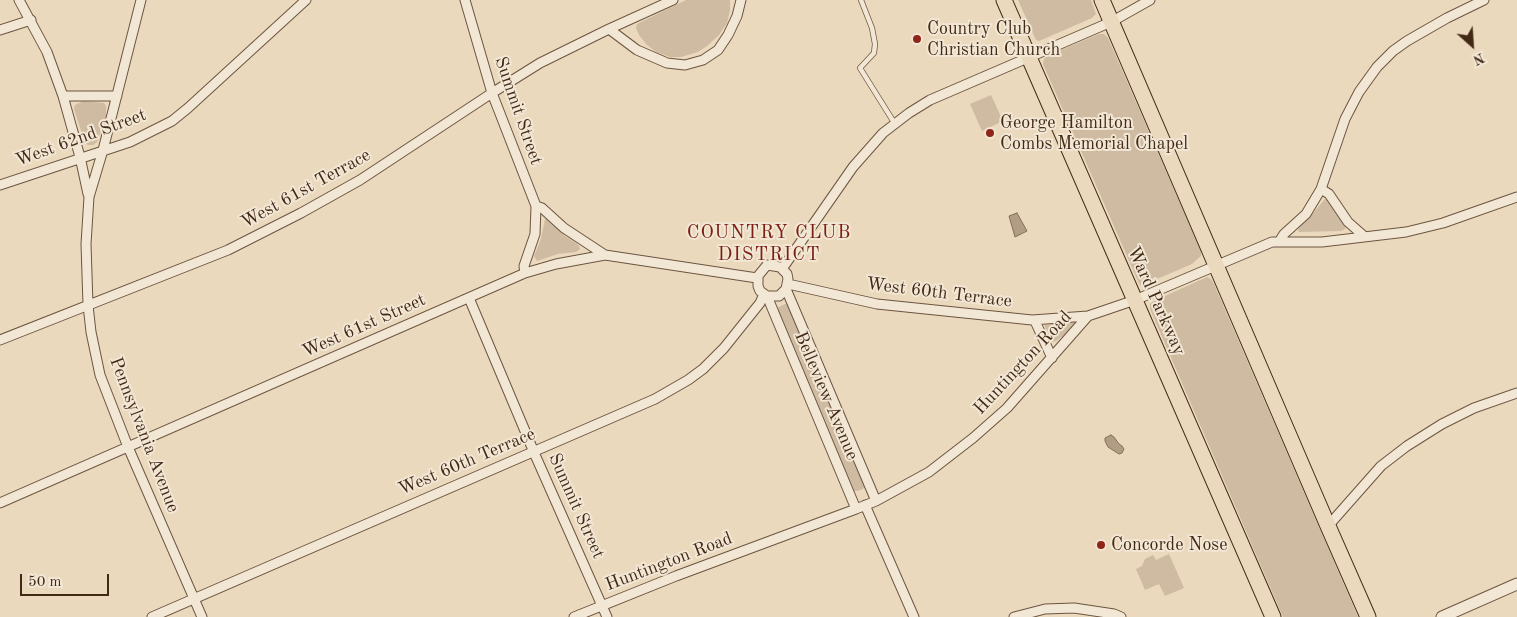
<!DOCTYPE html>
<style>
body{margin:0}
#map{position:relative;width:1517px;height:617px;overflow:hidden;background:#ebd9bd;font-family:"Old Standard TT",serif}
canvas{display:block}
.north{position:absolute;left:1447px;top:20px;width:50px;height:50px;-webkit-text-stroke:4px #f2e6d4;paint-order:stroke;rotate:154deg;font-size:14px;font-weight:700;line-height:20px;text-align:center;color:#412916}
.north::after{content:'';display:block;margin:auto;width:18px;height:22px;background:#412916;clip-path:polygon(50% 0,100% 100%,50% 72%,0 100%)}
.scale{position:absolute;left:20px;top:574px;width:89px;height:22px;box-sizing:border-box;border:2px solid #412916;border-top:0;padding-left:6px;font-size:15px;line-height:18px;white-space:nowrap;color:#412916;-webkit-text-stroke:4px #f2e6d4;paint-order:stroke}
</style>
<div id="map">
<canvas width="1517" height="617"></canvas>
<div class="north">N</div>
<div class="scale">50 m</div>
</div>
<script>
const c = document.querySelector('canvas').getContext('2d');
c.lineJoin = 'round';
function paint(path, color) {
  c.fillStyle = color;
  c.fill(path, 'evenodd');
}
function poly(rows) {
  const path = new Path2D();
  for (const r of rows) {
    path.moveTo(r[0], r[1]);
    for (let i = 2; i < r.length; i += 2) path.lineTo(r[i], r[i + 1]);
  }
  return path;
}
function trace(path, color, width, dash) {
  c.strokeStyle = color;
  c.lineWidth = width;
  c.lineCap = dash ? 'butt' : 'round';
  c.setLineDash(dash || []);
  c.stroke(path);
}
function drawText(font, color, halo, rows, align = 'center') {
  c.font = font + ' "Old Standard TT",serif';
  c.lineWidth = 4;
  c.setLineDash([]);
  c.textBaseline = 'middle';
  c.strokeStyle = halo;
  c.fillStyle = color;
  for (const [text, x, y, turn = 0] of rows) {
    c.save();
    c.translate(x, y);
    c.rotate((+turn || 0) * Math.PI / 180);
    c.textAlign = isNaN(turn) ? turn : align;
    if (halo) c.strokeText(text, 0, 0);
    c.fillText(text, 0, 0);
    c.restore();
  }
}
const green = poly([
 [686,0,730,0,730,10,727,23,719,35,707,46,698,52,681,57,670,57,656,52,646,44,639,35,636,28,637,24],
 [1018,0,1091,0,1096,14,1092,18,1039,41,1036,40],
 [1099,34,1104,34,1108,38,1201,251,1201,256,1192,264,1143,285,1140,285,1137,279,1043,64,1044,59,1047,56],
 [991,95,1003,121,982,131,970,104],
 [83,101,104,103,106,106,106,118,97,142,93,145,88,145,85,143,74,109,75,105],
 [1325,199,1328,200,1346,226,1345,229,1341,231,1299,232,1298,230,1300,226,1313,213],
 [545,219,548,219,565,236,576,243,579,246,580,249,576,252,558,254,537,261,534,256,541,239],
 [1207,277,1211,279,1214,284,1358,617,1283,617,1150,309,1150,304,1154,301],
 [785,304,788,304,865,486,863,489,857,491,854,491,851,488,777,311,777,308],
 [1074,321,1077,322,1077,325,1056,341,1052,342,1045,327,1045,325],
 [1169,554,1184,588,1165,596,1159,584,1145,590,1136,569,1142,566,1145,559,1153,555,1156,560]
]);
const water = poly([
 [1017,213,1027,231,1015,237,1009,216,1017,213],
 [1111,435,1114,437,1119,444,1122,446,1124,449,1122,453,1119,454,1108,447,1105,441,1105,438,1111,435]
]);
const service = poly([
 [861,0,872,28,875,44,874,53,860,68,895,124]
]);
const minor = poly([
 [19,0,47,52,63,96,80,157,88,194],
 [141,0,103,150,89,197,86,244,88,305,91,332,100,375,128,447,202,617],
 [465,0,492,93,536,206,535,234,524,266,525,273],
 [609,29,637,50,667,63,685,65,703,60,718,50,728,35,737,16,741,0],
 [0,30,31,20],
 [63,96,117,96],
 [0,185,130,142,172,121,188,108,306,0],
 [1321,189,1329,194,1348,222,1365,237],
 [536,206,542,208,564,228,605,255],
 [1279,242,1284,234,1306,214,1321,189,1345,119,1359,92,1377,67,1393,51,1407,41,1447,18,1484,0],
 [767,265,780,267,787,274,788,279,786,289,779,296,767,296,760,291,758,286,758,276,767,265],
 [782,269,853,167,883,133,909,113,930,100,1111,22,1150,0],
 [788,284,877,304,1032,320,1088,316],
 [786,289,876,501],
 [767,296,856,509],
 [469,298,536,457,607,617],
 [1035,321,1052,358],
 [0,340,228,250,301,213,360,180,492,93,540,63,609,29,673,0],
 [0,503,525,273,556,264,605,255,757,278],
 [865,505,914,617],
 [1328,526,1381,466,1407,446,1442,424,1474,408,1517,393],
 [152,617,655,399,688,380,703,369,724,348,760,303,764,294],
 [574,617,676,576,856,509,876,501,929,472,973,438,1007,408,1088,316,1135,300,1272,242,1322,242,1406,232,1443,223,1517,197],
 [1014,617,1045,609,1074,608,1114,614,1121,617]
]);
const tertiary = poly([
 [1442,617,1517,584]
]);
const primary = poly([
 [1004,0,1273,617],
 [1102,0,1328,526,1368,617]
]);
const markers = [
 [917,39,5,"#8f2418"],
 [990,133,5,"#8f2418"],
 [1101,545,5,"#8f2418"]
];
const poiNames = [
 ["Country Club",927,29],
 ["Christian Church",927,50],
 ["George Hamilton",1000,123],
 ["Combs Memorial Chapel",1000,144],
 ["Concorde Nose",1111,545]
];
const streetNames = [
 ["Summit Street",518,111,71],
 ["West 62nd Street",81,138,-20],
 ["West 61st Terrace",306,189,-29],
 ["West 60th Terrace",939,293,7],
 ["Ward Parkway",1156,301,66],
 ["West 61st Street",364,326,-24],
 ["Huntington Road",1023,363,-47],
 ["Belleview Avenue",826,396,67],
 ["Pennsylvania Avenue",144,435,69],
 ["West 60th Terrace",467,462,-23],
 ["Summit Street",576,506,66],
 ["Huntington Road",669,562,-21]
];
const neighbourhoodNames = [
 ["COUNTRY CLUB",769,233],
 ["DISTRICT",769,255]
];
paint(green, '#cebba1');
paint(water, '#b19d84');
trace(water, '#846f58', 1);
trace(service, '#6c5540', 6);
trace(minor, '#6c5540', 11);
trace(tertiary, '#6c5540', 13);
trace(primary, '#412916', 17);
trace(service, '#f2e6d4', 4.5);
trace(minor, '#f2e6d4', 9);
trace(tertiary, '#f2e6d4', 11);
trace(primary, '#ebd9bd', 15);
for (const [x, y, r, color] of markers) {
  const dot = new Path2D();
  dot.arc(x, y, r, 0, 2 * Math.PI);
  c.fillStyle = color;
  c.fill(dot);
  trace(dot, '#f2e6d4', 2);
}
drawText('18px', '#412916', '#f2e6d4', poiNames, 'left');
drawText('18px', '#412916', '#f2e6d4', streetNames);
c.letterSpacing = '1px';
drawText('19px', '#7a1f14', '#f2e6d4', neighbourhoodNames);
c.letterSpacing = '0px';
</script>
